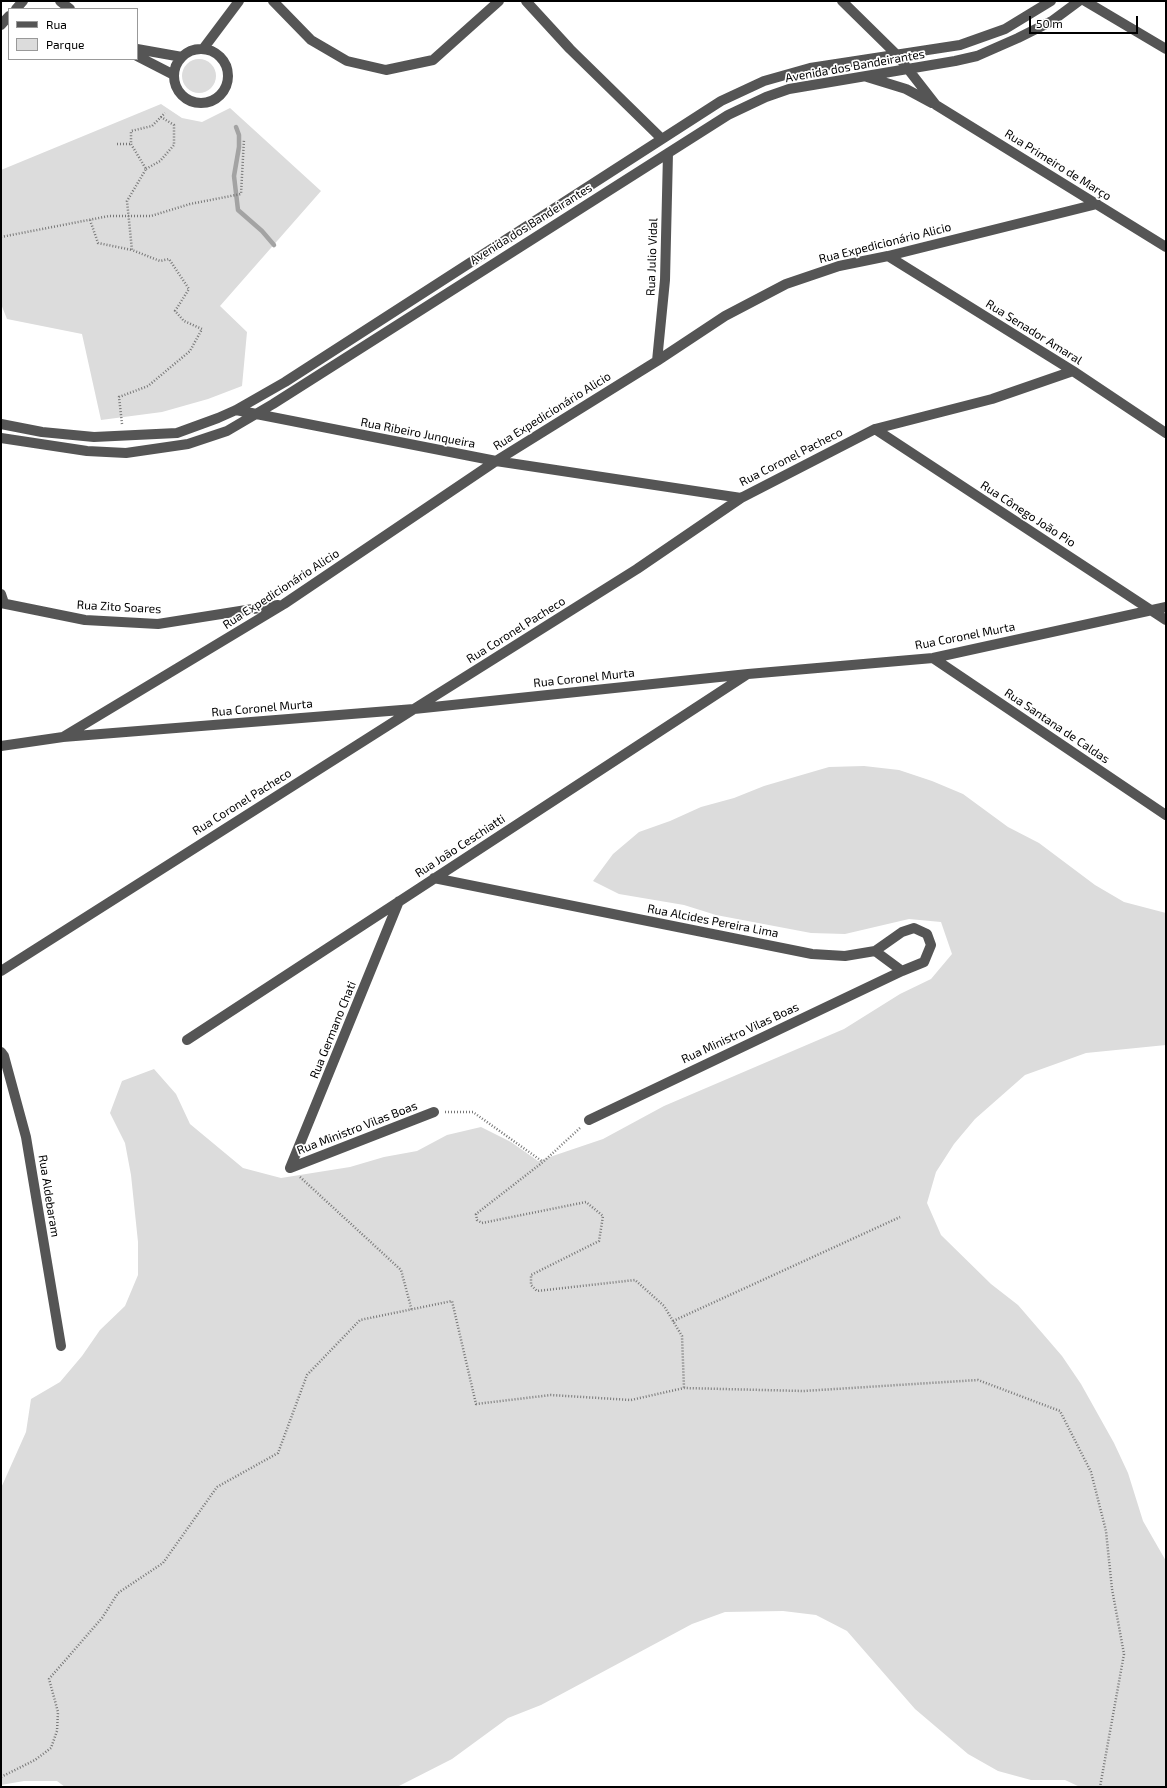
<!DOCTYPE html>
<meta charset="utf-8">
<style>
body{margin:0}
#map{position:relative;width:1167px;height:1788px;overflow:hidden;background:#fff;font-family:"Exo 2",sans-serif}
canvas{display:block}
.frame{position:absolute;inset:0;border:2px solid #000;pointer-events:none}
.legend{position:absolute;left:8px;top:8px;width:130px;height:52px;box-sizing:border-box;background:#fff;border:1px solid #999;margin:0;padding:5px 7px;list-style:none;font-size:12px;color:#000}
.legend li{display:flex;align-items:center;gap:8px;height:20px}
.legend b{width:20px;border:1px solid #999}
.scale{position:absolute;left:1029px;top:16px;width:109px;height:18px;box-sizing:border-box;border:2px solid #000;border-top:0;padding-left:5px;font-size:12px;line-height:14px;white-space:nowrap;color:#000;-webkit-text-stroke:3px #fff;paint-order:stroke}
</style>
<div id="map">
<canvas width="1167" height="1788"></canvas>
<div class="frame"></div>
<ul class="legend">
<li><b style="height:5px;background:#555"></b>Rua</li>
<li><b style="height:11px;background:#dcdcdc"></b>Parque</li>
</ul>
<div class="scale">50 m</div>
</div>
<script>
const c = document.querySelector('canvas').getContext('2d');
c.lineJoin = 'round';
function paint(path, color) {
  c.fillStyle = color;
  c.fill(path, 'evenodd');
}
function poly(rows) {
  const path = new Path2D();
  for (const r of rows) {
    if (r.length === 3) {
      path.moveTo(r[0] + r[2], r[1]);
      path.arc(r[0], r[1], r[2], 0, 2 * Math.PI);
      continue;
    }
    path.moveTo(r[0], r[1]);
    for (let i = 2; i < r.length; i += 2) path.lineTo(r[i], r[i + 1]);
  }
  return path;
}
function trace(path, color, width, dash) {
  c.strokeStyle = color;
  c.lineWidth = width;
  c.lineCap = dash ? 'butt' : 'round';
  c.setLineDash(dash || []);
  c.stroke(path);
}
function drawText(font, color, halo, rows, align = 'center') {
  c.font = font + ' "Exo 2",sans-serif';
  c.lineWidth = 3.5;
  c.setLineDash([]);
  c.textBaseline = 'middle';
  c.strokeStyle = halo;
  c.fillStyle = color;
  for (const [text, x, y, turn = 0] of rows) {
    c.save();
    c.translate(x, y);
    c.rotate((+turn || 0) * Math.PI / 180);
    c.textAlign = isNaN(turn) ? turn : align;
    if (halo) c.strokeText(text, 0, 0);
    c.fillText(text, 0, 0);
    c.restore();
  }
}
const green = poly([
 [199,76,17],
 [161,104,182,118,202,122,230,108,321,191,220,306,247,332,242,386,208,399,162,412,101,420,82,334,7,319,1,304,1,170],
 [864,766,899,770,932,781,963,794,1008,827,1039,843,1095,885,1124,902,1166,913,1166,1045,1086,1053,1025,1075,975,1119,954,1144,936,1172,927,1203,941,1235,991,1284,1018,1305,1062,1356,1081,1384,1114,1443,1128,1473,1143,1521,1166,1561,1166,1787,1080,1787,1065,1780,1031,1780,998,1771,968,1754,915,1709,847,1631,816,1615,783,1611,725,1612,692,1624,541,1705,508,1718,452,1759,397,1787,65,1787,57,1781,24,1781,1,1785,1,1488,26,1432,31,1399,60,1382,82,1356,100,1330,125,1306,138,1275,138,1242,131,1175,125,1143,110,1113,122,1081,154,1069,176,1094,190,1124,243,1168,281,1178,350,1167,384,1157,417,1151,447,1135,481,1127,511,1142,538,1161,603,1139,664,1106,844,1029,900,994,931,979,952,954,941,922,909,919,845,934,811,933,716,915,684,905,619,894,593,881,613,854,639,832,670,821,701,807,734,798,764,786,829,767]
]);
const stream = poly([
 [236,127,239,135,239,147,234,176,238,210,262,231,274,245]
]);
const path = poly([
 [117,144,131,144],
 [146,169,160,161,174,145,174,125,161,117],
 [90,220,98,243,132,250],
 [1,237,109,216,151,216,190,204,241,194,244,139],
 [122,424,119,397,148,386,190,351,202,329,184,321,175,311,189,289,169,259,160,261,132,250,127,201,146,169,131,144,131,131,152,126,165,113],
 [445,1112,473,1112,543,1162],
 [580,1128,543,1162,476,1214,477,1220,482,1223,586,1202,603,1216,599,1241,531,1275,531,1285,537,1291,635,1280,664,1306,682,1336,684,1388],
 [300,1177,401,1270,412,1311],
 [673,1321,900,1217],
 [1,1777,35,1760,51,1748,57,1731,58,1712,49,1679,102,1618,118,1593,163,1563,217,1487,278,1453,307,1375,360,1320,452,1301,476,1404,551,1395,631,1400,684,1388,803,1391,978,1380,1060,1411,1091,1472,1106,1531,1112,1589,1124,1654,1100,1787]
]);
const minor = poly([
 [60,1,70,9],
 [273,1,311,40,347,61,386,70,433,60,499,1],
 [526,1,570,49,661,138],
 [842,1,897,55,936,105,1166,247],
 [1085,1,1166,49],
 [16,9,23,1],
 [1,25,9,16],
 [201,76,27],
 [137,49,182,57],
 [203,49,239,1],
 [137,56,174,75],
 [867,77,906,89,932,103],
 [888,256,1073,371,1166,433],
 [657,361,665,280,668,153],
 [236,410,496,461,741,498],
 [1,424,42,432,94,437,177,433,218,418,236,410,285,382,721,101,764,81,810,68,960,45,1005,29,1051,1],
 [875,429,1166,620],
 [1,438,87,451,126,453,188,444,227,431,273,404,728,115,766,97,789,89,955,61,977,56,1018,38,1052,21,1079,1],
 [1,594,4,603],
 [1,603,85,620,158,624,278,605],
 [933,658,1166,815],
 [63,737,284,604,496,461,657,361,725,316,786,284,839,266,888,256,1097,204],
 [1,746,63,737,414,709,748,674,933,658,1166,607],
 [434,878,812,954,845,956,875,951,902,932,914,928,927,934,931,945,924,962,902,971,589,1120],
 [875,951,902,971],
 [1,971,414,709,637,569,741,498,875,429,992,399,1073,371],
 [187,1040,746,675],
 [1,1052,4,1056,26,1137,61,1346],
 [290,1168,399,901],
 [290,1168,434,1112]
]);
const streetNames = [
 ["Avenida dos Bandeirantes",855,66,-10],
 ["Rua Primeiro de Março",1058,165,32],
 ["Avenida dos Bandeirantes",531,224,-32],
 ["Rua Expedicionário Alicio",885,243,-14],
 ["Rua Julio Vidal",652,257,-88],
 ["Rua Senador Amaral",1034,332,32],
 ["Rua Expedicionário Alicio",552,411,-32],
 ["Rua Ribeiro Junqueira",418,433,11],
 ["Rua Coronel Pacheco",791,457,-27],
 ["Rua Cônego João Pio",1028,514,33],
 ["Rua Expedicionário Alicio",281,589,-33],
 ["Rua Zito Soares",119,607,3],
 ["Rua Coronel Pacheco",516,630,-32],
 ["Rua Coronel Murta",965,636,-11],
 ["Rua Coronel Murta",584,678,-6],
 ["Rua Coronel Murta",262,708,-5],
 ["Rua Santana de Caldas",1057,726,34],
 ["Rua Coronel Pacheco",242,802,-32],
 ["Rua João Ceschiatti",460,846,-33],
 ["Rua Alcides Pereira Lima",713,921,11],
 ["Rua Germano Chati",333,1030,-68],
 ["Rua Ministro Vilas Boas",740,1033,-25],
 ["Rua Ministro Vilas Boas",357,1128,-21],
 ["Rua Aldebaram",49,1196,81]
];
paint(green, '#dcdcdc');
trace(stream, '#a3a3a3', 4.5);
trace(path, '#777', 2.5, [1, 2]);
trace(minor, '#555', 10);
drawText('12px', '#000', '#fff', streetNames);
</script>
